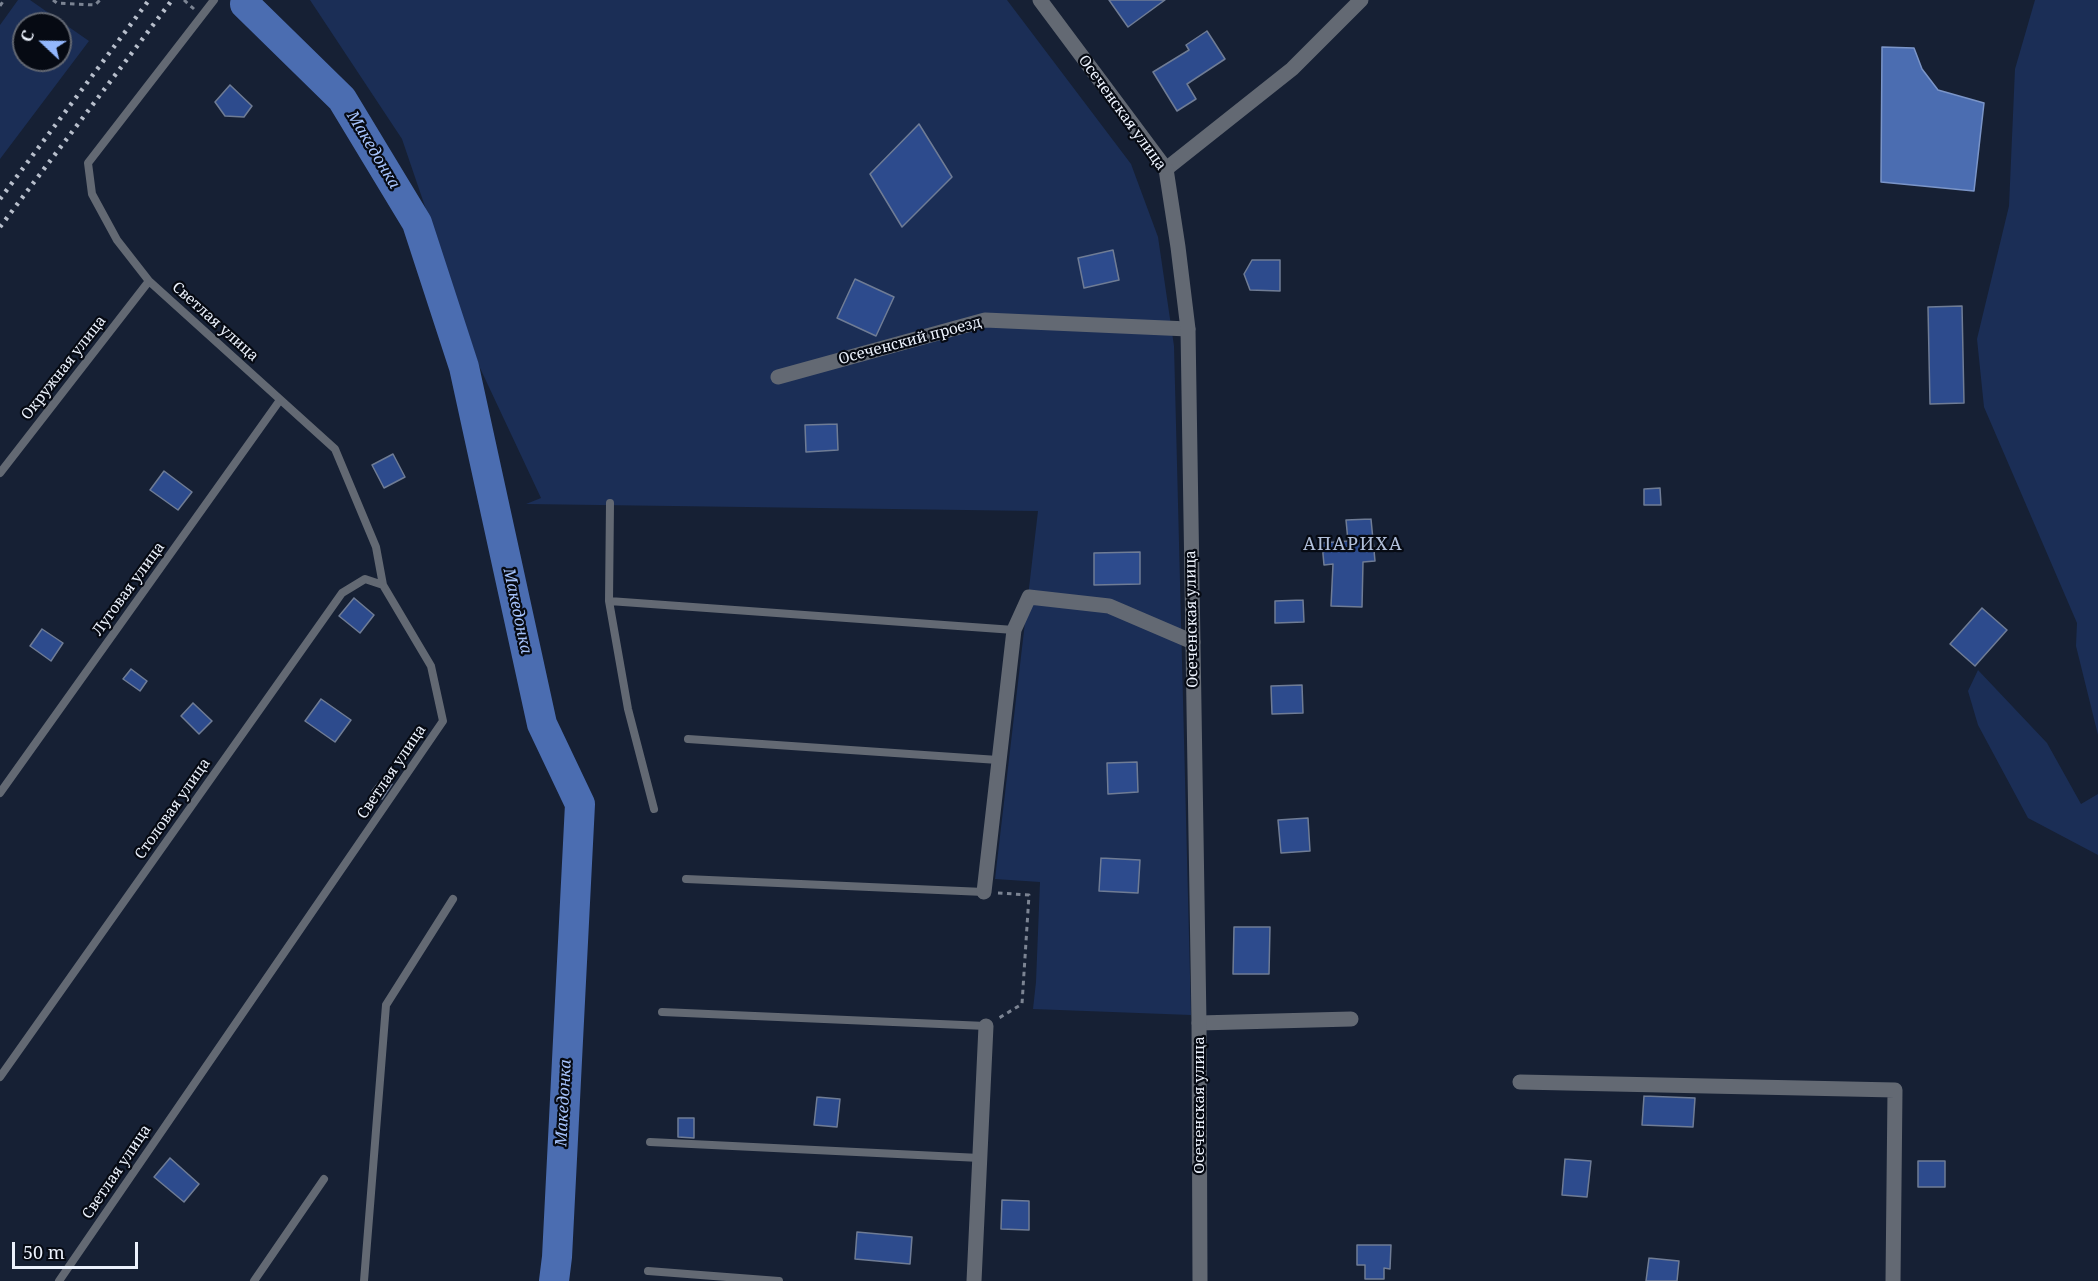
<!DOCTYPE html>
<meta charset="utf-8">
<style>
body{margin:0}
#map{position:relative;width:2098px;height:1281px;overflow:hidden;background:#162034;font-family:"Noto Serif",serif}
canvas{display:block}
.north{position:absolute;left:12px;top:12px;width:60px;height:60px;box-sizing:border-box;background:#060a13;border:2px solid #626771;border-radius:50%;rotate:292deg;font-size:16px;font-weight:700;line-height:24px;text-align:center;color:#ecf2fd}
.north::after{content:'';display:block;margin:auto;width:21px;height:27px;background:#93b7fd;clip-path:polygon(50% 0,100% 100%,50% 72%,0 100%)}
.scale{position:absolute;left:12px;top:1242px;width:126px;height:27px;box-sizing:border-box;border:3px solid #ecf2fd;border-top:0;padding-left:8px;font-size:18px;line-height:21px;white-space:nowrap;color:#ecf2fd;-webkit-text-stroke:4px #060a13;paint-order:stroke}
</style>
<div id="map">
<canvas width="2098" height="1281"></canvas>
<div class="north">С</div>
<div class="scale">50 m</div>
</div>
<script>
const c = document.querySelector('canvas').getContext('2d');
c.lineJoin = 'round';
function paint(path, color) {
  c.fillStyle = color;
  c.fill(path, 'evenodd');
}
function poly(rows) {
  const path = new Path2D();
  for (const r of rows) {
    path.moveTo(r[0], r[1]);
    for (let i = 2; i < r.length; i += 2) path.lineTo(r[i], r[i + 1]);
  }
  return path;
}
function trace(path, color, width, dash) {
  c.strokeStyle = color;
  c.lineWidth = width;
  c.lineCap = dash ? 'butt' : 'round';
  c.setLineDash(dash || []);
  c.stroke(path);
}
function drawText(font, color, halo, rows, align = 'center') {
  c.font = font + ' "Noto Serif",serif';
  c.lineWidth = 4.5;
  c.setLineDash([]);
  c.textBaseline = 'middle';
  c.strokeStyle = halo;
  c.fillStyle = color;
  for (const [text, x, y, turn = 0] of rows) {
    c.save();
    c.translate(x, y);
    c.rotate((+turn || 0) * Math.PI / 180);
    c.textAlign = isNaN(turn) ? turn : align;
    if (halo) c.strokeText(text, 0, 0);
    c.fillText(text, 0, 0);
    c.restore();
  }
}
const green = poly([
 [18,0,30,0,89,41,0,159,0,25],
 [24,24,60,24,60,60,24,60],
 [310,0,1007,0,1131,164,1158,237,1174,346,1191,1015,1033,1009,1036,982,1040,882,995,879,1038,511,526,504,541,498,480,368,402,139],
 [2035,0,2098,0,2098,735,2076,646,2077,623,1984,407,1977,339,2009,206,2015,69],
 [1978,670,2047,743,2081,804,2098,794,2098,855,2028,818,1978,725,1968,691]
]);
const water = poly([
 [1882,47,1914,48,1922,69,1938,90,1984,103,1974,191,1881,182,1882,47]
]);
const river = poly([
 [245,4,342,99,417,223,464,367,542,724,580,804,557,1257,554,1281]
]);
const building = poly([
 [1109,0,1165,0,1128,27,1109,0],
 [1207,31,1225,59,1187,84,1196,99,1177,111,1153,72,1189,50,1186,45,1207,31],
 [230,85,252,106,244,117,225,116,215,102,230,85],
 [919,124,952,177,902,227,870,174,919,124],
 [1113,250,1119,280,1084,288,1078,258,1113,250],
 [1252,260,1280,260,1280,291,1250,290,1244,274,1252,260],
 [855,279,894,297,876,336,837,318,855,279],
 [1962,306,1964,403,1930,404,1928,307,1962,306],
 [837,424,838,450,806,452,805,425,837,424],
 [393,454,405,477,384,488,372,465,393,454],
 [164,471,192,492,178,510,150,490,164,471],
 [1660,488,1661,505,1644,505,1644,489,1660,488],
 [1371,519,1375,561,1363,562,1362,607,1331,606,1333,564,1324,565,1322,543,1348,541,1346,520,1371,519],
 [1140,552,1140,584,1094,585,1094,553,1140,552],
 [354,598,374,615,360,633,339,616,354,598],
 [1303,600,1304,622,1275,623,1275,601,1303,600],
 [1982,608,2007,630,1975,666,1950,644,1982,608],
 [42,629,63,643,51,661,30,646,42,629],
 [131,669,147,681,140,691,123,679,131,669],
 [1302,685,1303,713,1272,714,1271,686,1302,685],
 [321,699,351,720,335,742,305,721,321,699],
 [193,703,212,721,199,734,181,716,193,703],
 [1137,762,1138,792,1108,794,1107,763,1137,762],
 [383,777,392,784,382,799,372,791,383,777],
 [1308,818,1310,851,1281,853,1278,820,1308,818],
 [1101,858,1140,860,1138,893,1099,891,1101,858],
 [1234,927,1270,927,1269,974,1233,974,1234,927],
 [1644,1096,1695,1098,1693,1127,1642,1125,1644,1096],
 [817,1097,840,1099,837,1127,814,1125,817,1097],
 [678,1118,694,1118,694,1138,678,1137,678,1118],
 [170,1158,199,1184,184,1202,154,1177,170,1158],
 [1565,1159,1591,1161,1587,1197,1562,1195,1565,1159],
 [1918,1161,1945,1161,1945,1187,1918,1187,1918,1161],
 [1002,1200,1029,1201,1029,1230,1001,1229,1002,1200],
 [857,1232,912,1237,910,1264,855,1259,857,1232],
 [1357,1245,1391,1245,1390,1269,1384,1268,1384,1279,1365,1279,1365,1265,1357,1265,1357,1245],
 [1649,1258,1679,1261,1677,1281,1646,1281,1649,1258]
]);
const path = poly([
 [53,0,57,3,95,5,100,0],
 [184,0,194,9],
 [0,6,4,0],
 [998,893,1029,895,1022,1004,999,1018]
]);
const service = poly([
 [0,473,149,281],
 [610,503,609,601,628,709,654,809],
 [609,601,1014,630],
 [688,739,998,760],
 [0,793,280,400],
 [686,879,984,892],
 [662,1012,986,1026],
 [0,1077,342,593,365,579,383,585],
 [650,1142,980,1158],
 [648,1271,779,1281],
 [59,1281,443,721,431,666,383,585,376,547,335,449,149,281,117,240,92,194,88,163,214,0],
 [254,1281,324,1179],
 [364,1281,386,1005,453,899]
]);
const minor = poly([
 [1166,169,1292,69,1361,0],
 [778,377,985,320,1188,329],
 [984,892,1014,630,1029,597,1109,606,1193,642],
 [1199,1023,1351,1019],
 [1520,1082,1895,1090,1893,1281],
 [974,1281,986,1026]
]);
const tertiary = poly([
 [1040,0,1166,169,1178,247,1188,329,1199,1023,1200,1281]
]);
const rail = poly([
 [0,199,149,0],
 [0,227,172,0]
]);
const streetNames = [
 ["Осеченская улица",1122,113,54],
 ["Светлая улица",215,322,42],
 ["Осеченский проезд",910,341,-15],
 ["Окружная улица",64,368,-52],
 ["Луговая улица",129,589,-54],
 ["Осеченская улица",1192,619,-91],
 ["Светлая улица",392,772,-56],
 ["Столовая улица",173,809,-55],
 ["Осеченская улица",1200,1105,-90],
 ["Светлая улица",117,1172,-56]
];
const waterNames = [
 ["Македонка",373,150,59],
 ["Македонка",517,611,78],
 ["Македонка",564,1103,-87]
];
const quarterNames = [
 ["АПАРИХА",1353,545]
];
paint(green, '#1b2e56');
paint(water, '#4b6db1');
trace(water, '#7b95c8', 1.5);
trace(river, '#4b6db1', 30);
paint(building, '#2d4b8d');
trace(building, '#6f7c95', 1.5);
trace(path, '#7c8493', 3, [4.5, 4.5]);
trace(service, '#636973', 8);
trace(minor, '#636973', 15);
trace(tertiary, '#636973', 15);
trace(rail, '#b8bfcc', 4.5, [3, 6]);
drawText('15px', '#ecf2fd', '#060a13', streetNames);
drawText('italic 16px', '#a6c3fc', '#060a13', waterNames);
c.letterSpacing = '1.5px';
drawText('18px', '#b2c0db', '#060a13', quarterNames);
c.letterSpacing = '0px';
</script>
